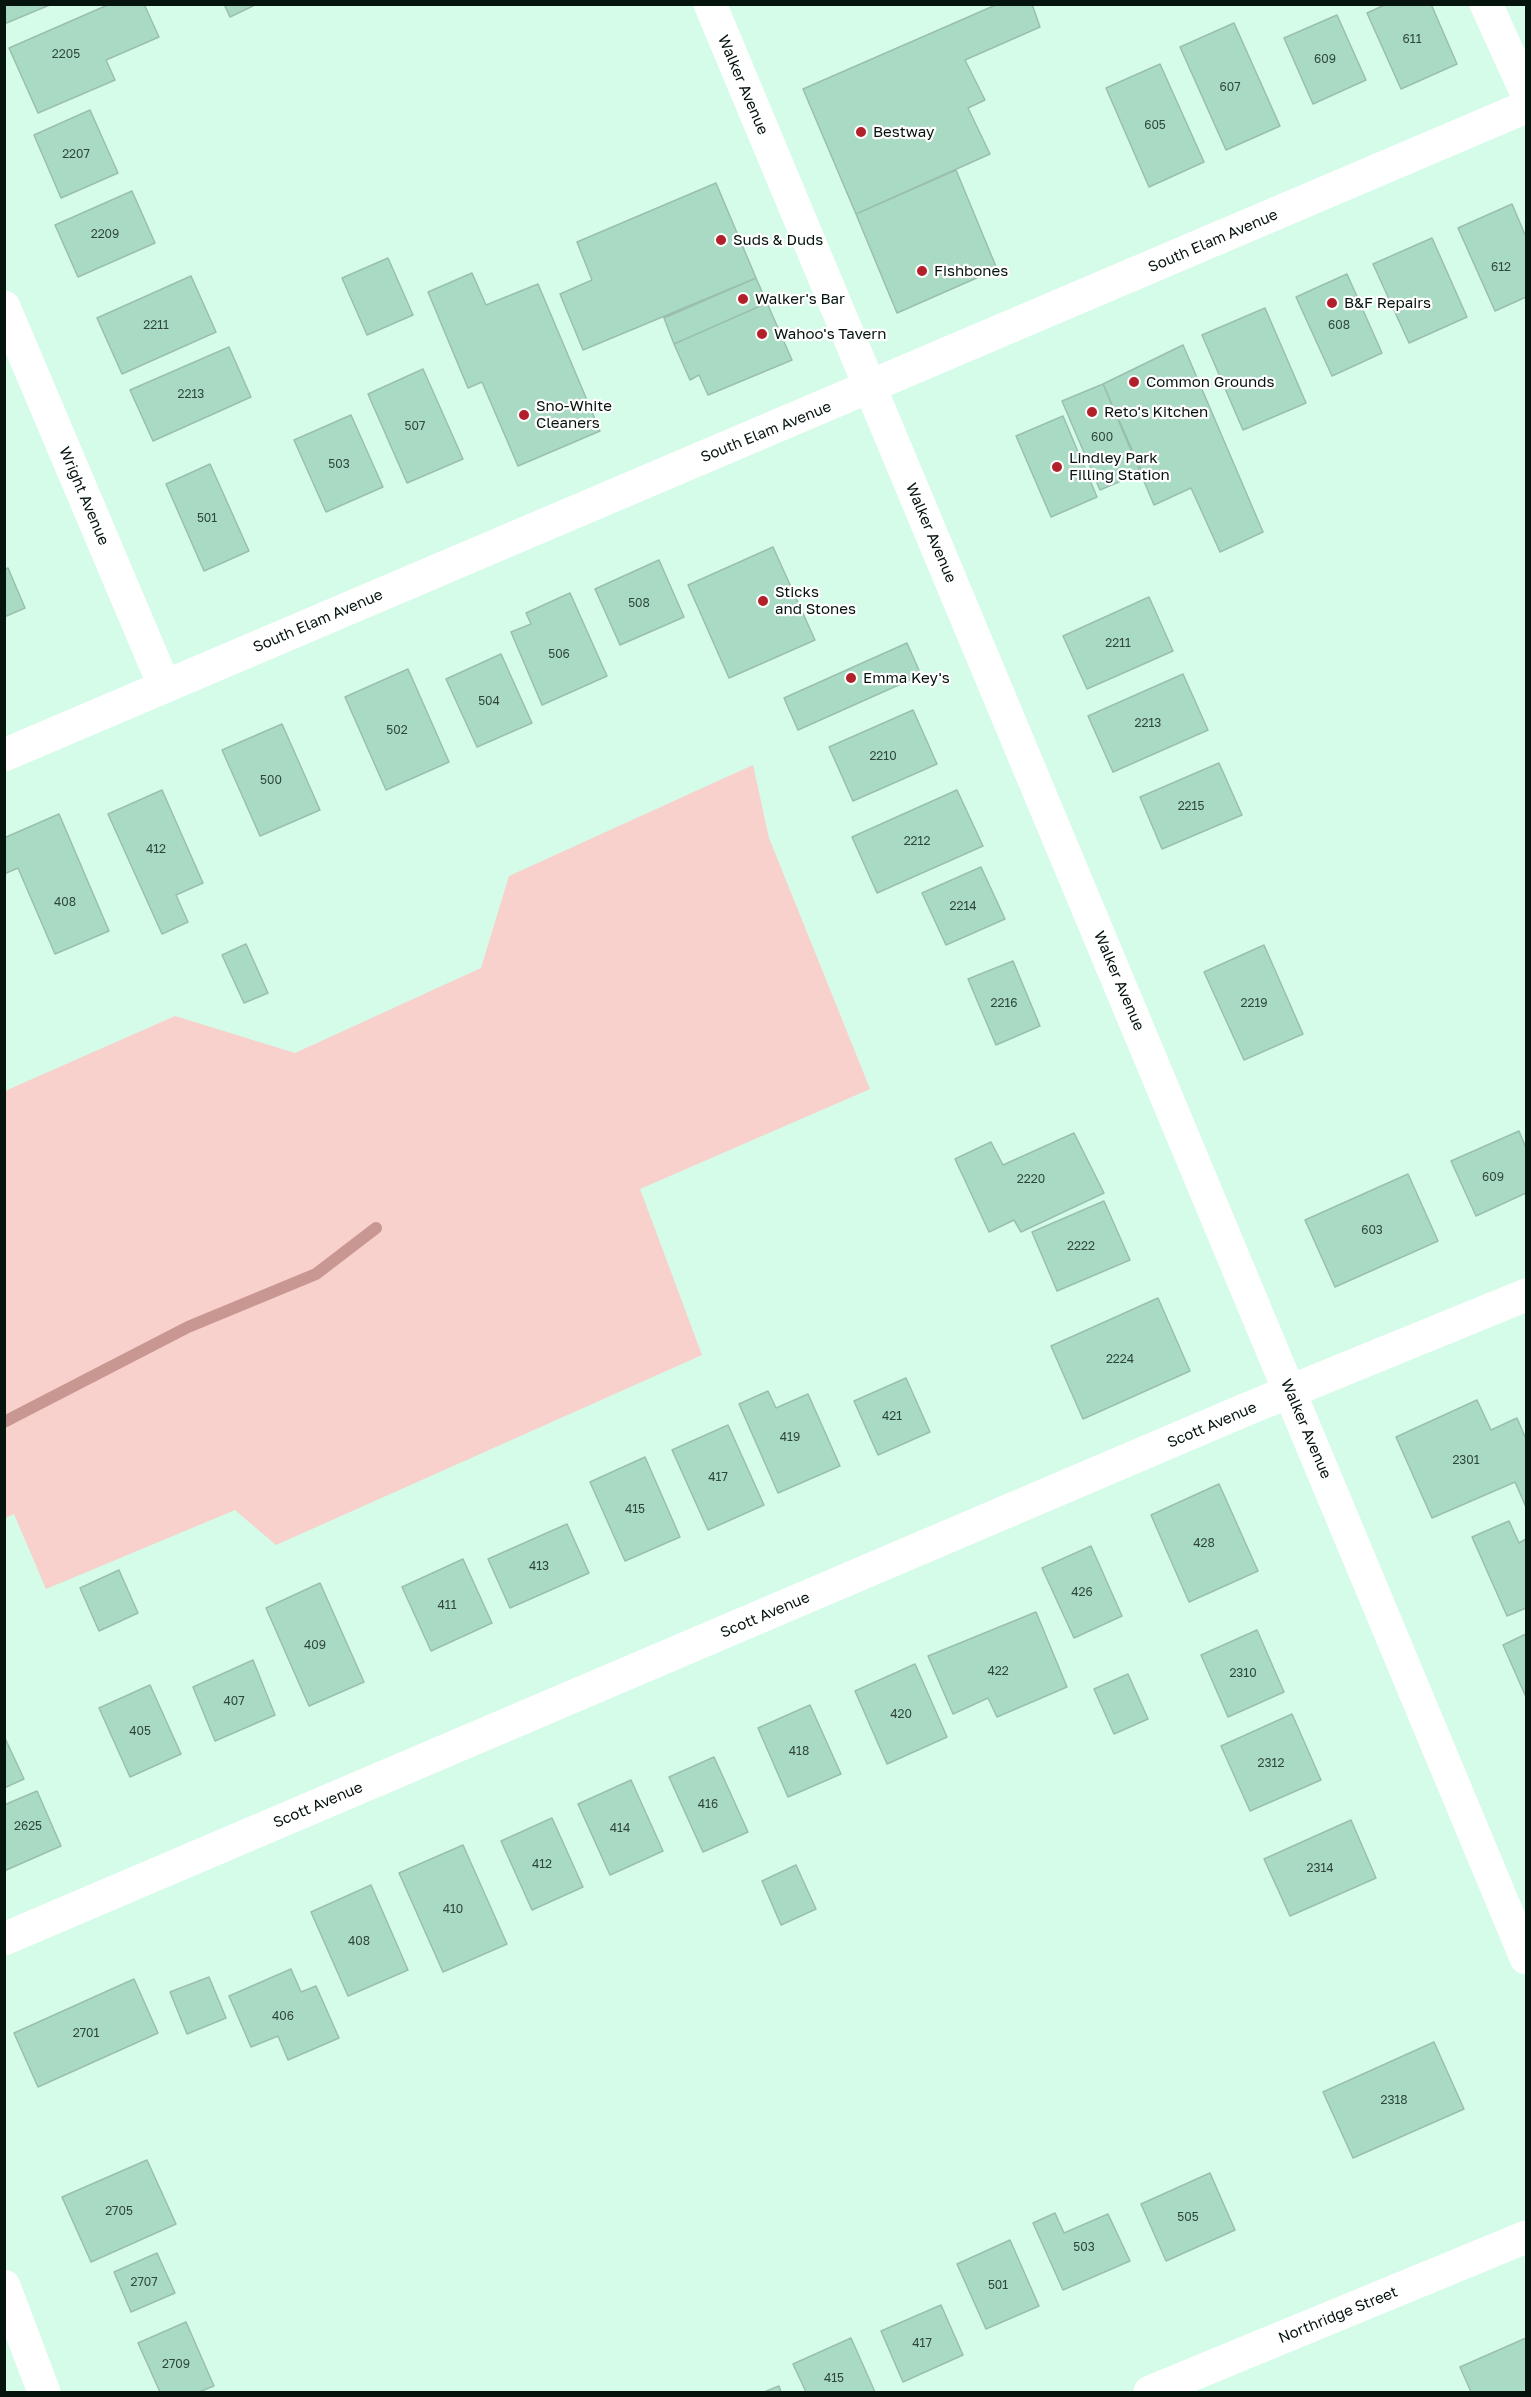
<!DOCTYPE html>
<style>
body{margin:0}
#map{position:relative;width:1531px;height:2397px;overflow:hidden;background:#d5fbe9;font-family:"Golos Text",sans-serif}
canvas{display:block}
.frame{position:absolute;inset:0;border:6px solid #06140e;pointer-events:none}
</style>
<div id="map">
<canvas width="1531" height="2397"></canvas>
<div class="frame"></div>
</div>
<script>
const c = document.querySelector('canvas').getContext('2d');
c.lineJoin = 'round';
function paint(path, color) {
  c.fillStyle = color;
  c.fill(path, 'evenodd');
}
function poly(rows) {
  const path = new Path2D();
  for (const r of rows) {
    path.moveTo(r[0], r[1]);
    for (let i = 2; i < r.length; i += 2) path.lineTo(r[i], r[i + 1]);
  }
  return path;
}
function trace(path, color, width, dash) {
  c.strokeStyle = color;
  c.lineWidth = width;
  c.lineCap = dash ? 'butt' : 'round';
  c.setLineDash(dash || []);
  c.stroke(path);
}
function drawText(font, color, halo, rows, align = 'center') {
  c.font = font + ' "Golos Text",sans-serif';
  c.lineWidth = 4.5;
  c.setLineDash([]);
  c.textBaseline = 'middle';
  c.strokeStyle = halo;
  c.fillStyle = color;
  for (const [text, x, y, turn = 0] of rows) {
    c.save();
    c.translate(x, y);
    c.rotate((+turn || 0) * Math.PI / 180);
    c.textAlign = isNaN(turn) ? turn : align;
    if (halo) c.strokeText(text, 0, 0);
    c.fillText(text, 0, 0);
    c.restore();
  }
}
const green = poly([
 [753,765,769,838,870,1089,640,1189,702,1355,276,1545,235,1510,46,1589,14,1514,5,1518,5,1091,175,1016,295,1053,481,968,509,876]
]);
const stream = poly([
 [4,1422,188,1327,316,1274,376,1228]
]);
const building = poly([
 [4,4,52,4,4,24,4,4],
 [110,4,144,4,159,37,106,60,115,80,38,113,9,48,110,4],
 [224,4,257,4,230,17,224,4],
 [998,4,1032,4,1040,27,965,60,985,100,968,108,990,154,856,214,803,89,998,4],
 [1387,4,1431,4,1457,64,1401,89,1367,13,1387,4],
 [1337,15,1366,80,1313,104,1284,38,1337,15],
 [1234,23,1280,126,1226,150,1180,47,1234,23],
 [1160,64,1204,162,1149,187,1106,88,1160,64],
 [90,110,118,173,61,198,34,135,90,110],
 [956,170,997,269,897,313,856,214,956,170],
 [716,183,756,278,583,350,560,294,592,280,577,242,716,183],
 [132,191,155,243,78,277,55,225,132,191],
 [1512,204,1526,237,1526,297,1495,311,1458,228,1512,204],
 [1432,238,1467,317,1409,343,1373,264,1432,238],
 [388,258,413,315,367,335,342,278,388,258],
 [472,273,486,305,538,284,600,431,518,466,482,382,468,388,428,292,472,273],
 [1347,274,1382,353,1332,376,1296,297,1347,274],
 [191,276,216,332,122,374,97,318,191,276],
 [756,278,767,303,674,344,664,318,756,278],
 [767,303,792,360,708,395,699,375,690,380,674,344,767,303],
 [1265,308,1306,403,1243,430,1202,335,1265,308],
 [1183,345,1263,532,1220,552,1191,488,1154,505,1103,384,1183,345],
 [229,347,251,397,153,441,130,390,229,347],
 [423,369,463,459,407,483,368,394,423,369],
 [1103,384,1142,472,1100,490,1062,401,1103,384],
 [351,415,383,487,326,512,294,440,351,415],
 [1063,416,1097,497,1051,517,1016,436,1063,416],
 [210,464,249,551,204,571,166,484,210,464],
 [773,547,815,640,729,678,688,585,773,547],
 [659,560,684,617,620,645,595,589,659,560],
 [8,568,25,608,4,617,4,570,8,568],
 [570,593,607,676,542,705,511,632,531,624,526,613,570,593],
 [1149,597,1173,651,1087,689,1063,636,1149,597],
 [907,643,921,675,798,730,784,698,907,643],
 [501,654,532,723,477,747,446,679,501,654],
 [408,669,449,762,386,790,345,697,408,669],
 [1183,674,1208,730,1113,772,1088,716,1183,674],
 [913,710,937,764,853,801,829,747,913,710],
 [282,724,320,810,260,836,222,750,282,724],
 [1219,763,1242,815,1162,849,1140,797,1219,763],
 [162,790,203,883,176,895,188,922,162,934,108,814,162,790],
 [957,790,983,846,877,893,852,837,957,790],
 [59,814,109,931,55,954,18,868,4,874,4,838,59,814],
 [981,867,1005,919,946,945,922,893,981,867],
 [246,944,268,993,244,1003,222,955,246,944],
 [1264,945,1303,1034,1244,1060,1204,972,1264,945],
 [1013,961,1040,1026,996,1045,968,979,1013,961],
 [1519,1131,1526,1148,1526,1193,1476,1216,1451,1161,1519,1131],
 [1074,1133,1104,1193,1021,1232,1014,1220,989,1232,955,1159,991,1142,1003,1165,1074,1133],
 [1408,1174,1438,1241,1335,1287,1305,1220,1408,1174],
 [1104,1201,1130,1260,1057,1291,1032,1232,1104,1201],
 [1158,1298,1190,1371,1083,1419,1051,1346,1158,1298],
 [906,1378,930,1432,878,1455,854,1401,906,1378],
 [768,1391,776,1408,808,1394,840,1466,778,1493,739,1404,768,1391],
 [1477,1400,1491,1430,1517,1418,1526,1439,1526,1507,1515,1482,1432,1518,1396,1437,1477,1400],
 [728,1425,764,1505,708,1530,672,1450,728,1425],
 [645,1457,680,1537,625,1561,590,1482,645,1457],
 [1219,1484,1258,1571,1189,1602,1151,1515,1219,1484],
 [1509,1521,1519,1543,1526,1539,1526,1608,1507,1616,1472,1537,1509,1521],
 [567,1524,589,1573,510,1608,488,1559,567,1524],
 [1091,1546,1122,1616,1074,1638,1042,1568,1091,1546],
 [463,1559,492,1623,431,1651,402,1587,463,1559],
 [119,1570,138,1613,99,1631,80,1588,119,1570],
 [320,1583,364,1682,309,1706,266,1608,320,1583],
 [1036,1612,1067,1687,997,1717,988,1698,953,1714,928,1656,1036,1612],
 [1257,1630,1284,1692,1228,1717,1201,1655,1257,1630],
 [1526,1634,1526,1697,1503,1645,1526,1634],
 [253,1660,275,1715,215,1741,193,1687,253,1660],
 [915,1664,947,1737,887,1764,855,1691,915,1664],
 [1128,1674,1148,1719,1114,1734,1094,1689,1128,1674],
 [150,1685,181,1754,130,1777,99,1708,150,1685],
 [810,1705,841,1774,788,1797,758,1728,810,1705],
 [1292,1714,1321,1780,1250,1811,1221,1746,1292,1714],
 [4,1736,24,1779,4,1788,4,1736],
 [714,1757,748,1832,703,1852,669,1777,714,1757],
 [631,1780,663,1851,610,1875,578,1804,631,1780],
 [37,1791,61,1846,4,1871,4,1805,37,1791],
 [552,1818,583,1887,532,1910,501,1841,552,1818],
 [1351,1820,1376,1878,1290,1916,1264,1859,1351,1820],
 [463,1845,507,1944,443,1972,399,1873,463,1845],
 [796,1865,816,1909,781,1925,762,1881,796,1865],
 [371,1885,408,1970,348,1996,311,1912,371,1885],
 [291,1969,301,1992,316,1986,339,2038,288,2060,278,2036,251,2047,229,1996,291,1969],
 [209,1977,226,2018,187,2034,170,1992,209,1977],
 [134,1979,158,2033,38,2087,14,2033,134,1979],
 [1434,2042,1464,2109,1353,2158,1323,2092,1434,2042],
 [147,2160,176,2224,91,2262,62,2197,147,2160],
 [1210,2173,1235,2230,1166,2261,1141,2204,1210,2173],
 [1055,2213,1064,2233,1108,2214,1130,2261,1063,2290,1033,2223,1055,2213],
 [1010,2240,1039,2306,986,2329,957,2264,1010,2240],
 [157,2253,175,2293,131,2312,114,2272,157,2253],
 [941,2305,963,2355,903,2382,881,2331,941,2305],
 [186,2322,214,2386,199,2392,160,2392,138,2343,186,2322],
 [851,2338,875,2392,806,2392,793,2364,851,2338],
 [1526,2338,1526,2392,1471,2392,1460,2367,1526,2338],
 [779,2386,781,2392,764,2392,779,2386]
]);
const minor = poly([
 [710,4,1526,1958],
 [1486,4,1526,92],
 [4,307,164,685],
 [4,755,1526,107],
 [4,1939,1247,1409,1526,1295],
 [4,2286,44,2392],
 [1150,2392,1526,2237]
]);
const markers = [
 [861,132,6,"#b2212a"],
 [721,240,6,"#b2212a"],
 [922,271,6,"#b2212a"],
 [743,299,6,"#b2212a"],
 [1332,303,6,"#b2212a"],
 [762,334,6,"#b2212a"],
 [1134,382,6,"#b2212a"],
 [1092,412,6,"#b2212a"],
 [524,415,6,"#b2212a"],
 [1057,467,6,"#b2212a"],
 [763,601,6,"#b2212a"],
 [851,678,6,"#b2212a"]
];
const numberNames = [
 ["611",1412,39],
 ["2205",66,54],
 ["609",1325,59],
 ["607",1230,87],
 ["605",1155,125],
 ["2207",76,154],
 ["2209",105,234],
 ["612",1501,267],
 ["2211",156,325],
 ["608",1339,325],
 ["2213",191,394],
 ["507",415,426],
 ["600",1102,437],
 ["503",339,464],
 ["501",207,518],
 ["508",639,603],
 ["2211",1118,643],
 ["506",559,654],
 ["504",489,701],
 ["2213",1148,723],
 ["502",397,730],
 ["2210",883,756],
 ["500",271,780],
 ["2215",1191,806],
 ["2212",917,841],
 ["412",156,849],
 ["408",65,902],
 ["2214",963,906],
 ["2216",1004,1003],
 ["2219",1254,1003],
 ["609",1493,1177],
 ["2220",1031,1179],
 ["603",1372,1230],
 ["2222",1081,1246],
 ["2224",1120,1359],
 ["421",892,1416],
 ["419",790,1437],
 ["2301",1466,1460],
 ["417",718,1477],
 ["415",635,1509],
 ["428",1204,1543],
 ["413",539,1566],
 ["426",1082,1592],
 ["411",447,1605],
 ["409",315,1645],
 ["422",998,1671],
 ["2310",1243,1673],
 ["407",234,1701],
 ["420",901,1714],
 ["405",140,1731],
 ["418",799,1751],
 ["2312",1271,1763],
 ["416",708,1804],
 ["2625",28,1826],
 ["414",620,1828],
 ["412",542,1864],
 ["2314",1320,1868],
 ["410",453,1909],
 ["408",359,1941],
 ["406",283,2016],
 ["2701",86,2033],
 ["2318",1394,2100],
 ["2705",119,2211],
 ["505",1188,2217],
 ["503",1084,2247],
 ["2707",144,2282],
 ["501",998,2285],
 ["417",922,2343],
 ["2709",176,2364],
 ["415",834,2378]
];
const streetNames = [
 ["Walker Avenue",743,85,67],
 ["South Elam Avenue",1213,241,-23],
 ["South Elam Avenue",766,432,-22],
 ["Wright Avenue",84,496,67],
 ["Walker Avenue",931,533,67],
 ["South Elam Avenue",318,621,-23],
 ["Walker Avenue",1119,981,67],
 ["Scott Avenue",1212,1425,-23],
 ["Walker Avenue",1306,1429,67],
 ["Scott Avenue",765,1615,-23],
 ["Scott Avenue",318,1805,-23],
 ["Northridge Street",1338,2315,-22]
];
const poiNames = [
 ["Bestway",873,132],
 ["Suds & Duds",733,240],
 ["Fishbones",934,271],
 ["Walker's Bar",755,299],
 ["B&F Repairs",1344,303],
 ["Wahoo's Tavern",774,334],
 ["Common Grounds",1146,382],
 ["Sno-White",536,406],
 ["Cleaners",536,423],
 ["Reto's Kitchen",1104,412],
 ["Lindley Park",1069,458],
 ["Filling Station",1069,475],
 ["Sticks",775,592],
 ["and Stones",775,609],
 ["Emma Key's",863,678]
];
paint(green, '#f8d0cc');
trace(stream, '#c99792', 12);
paint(building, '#a9dbc4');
trace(building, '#9abfae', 1.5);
trace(minor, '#fff', 33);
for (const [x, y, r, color] of markers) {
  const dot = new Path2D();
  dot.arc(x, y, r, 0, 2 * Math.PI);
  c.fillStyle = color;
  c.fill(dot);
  trace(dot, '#fff', 2);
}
drawText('12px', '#2f463c', null, numberNames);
drawText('15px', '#06140e', '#fff', streetNames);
drawText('15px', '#06140e', '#fff', poiNames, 'left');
</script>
